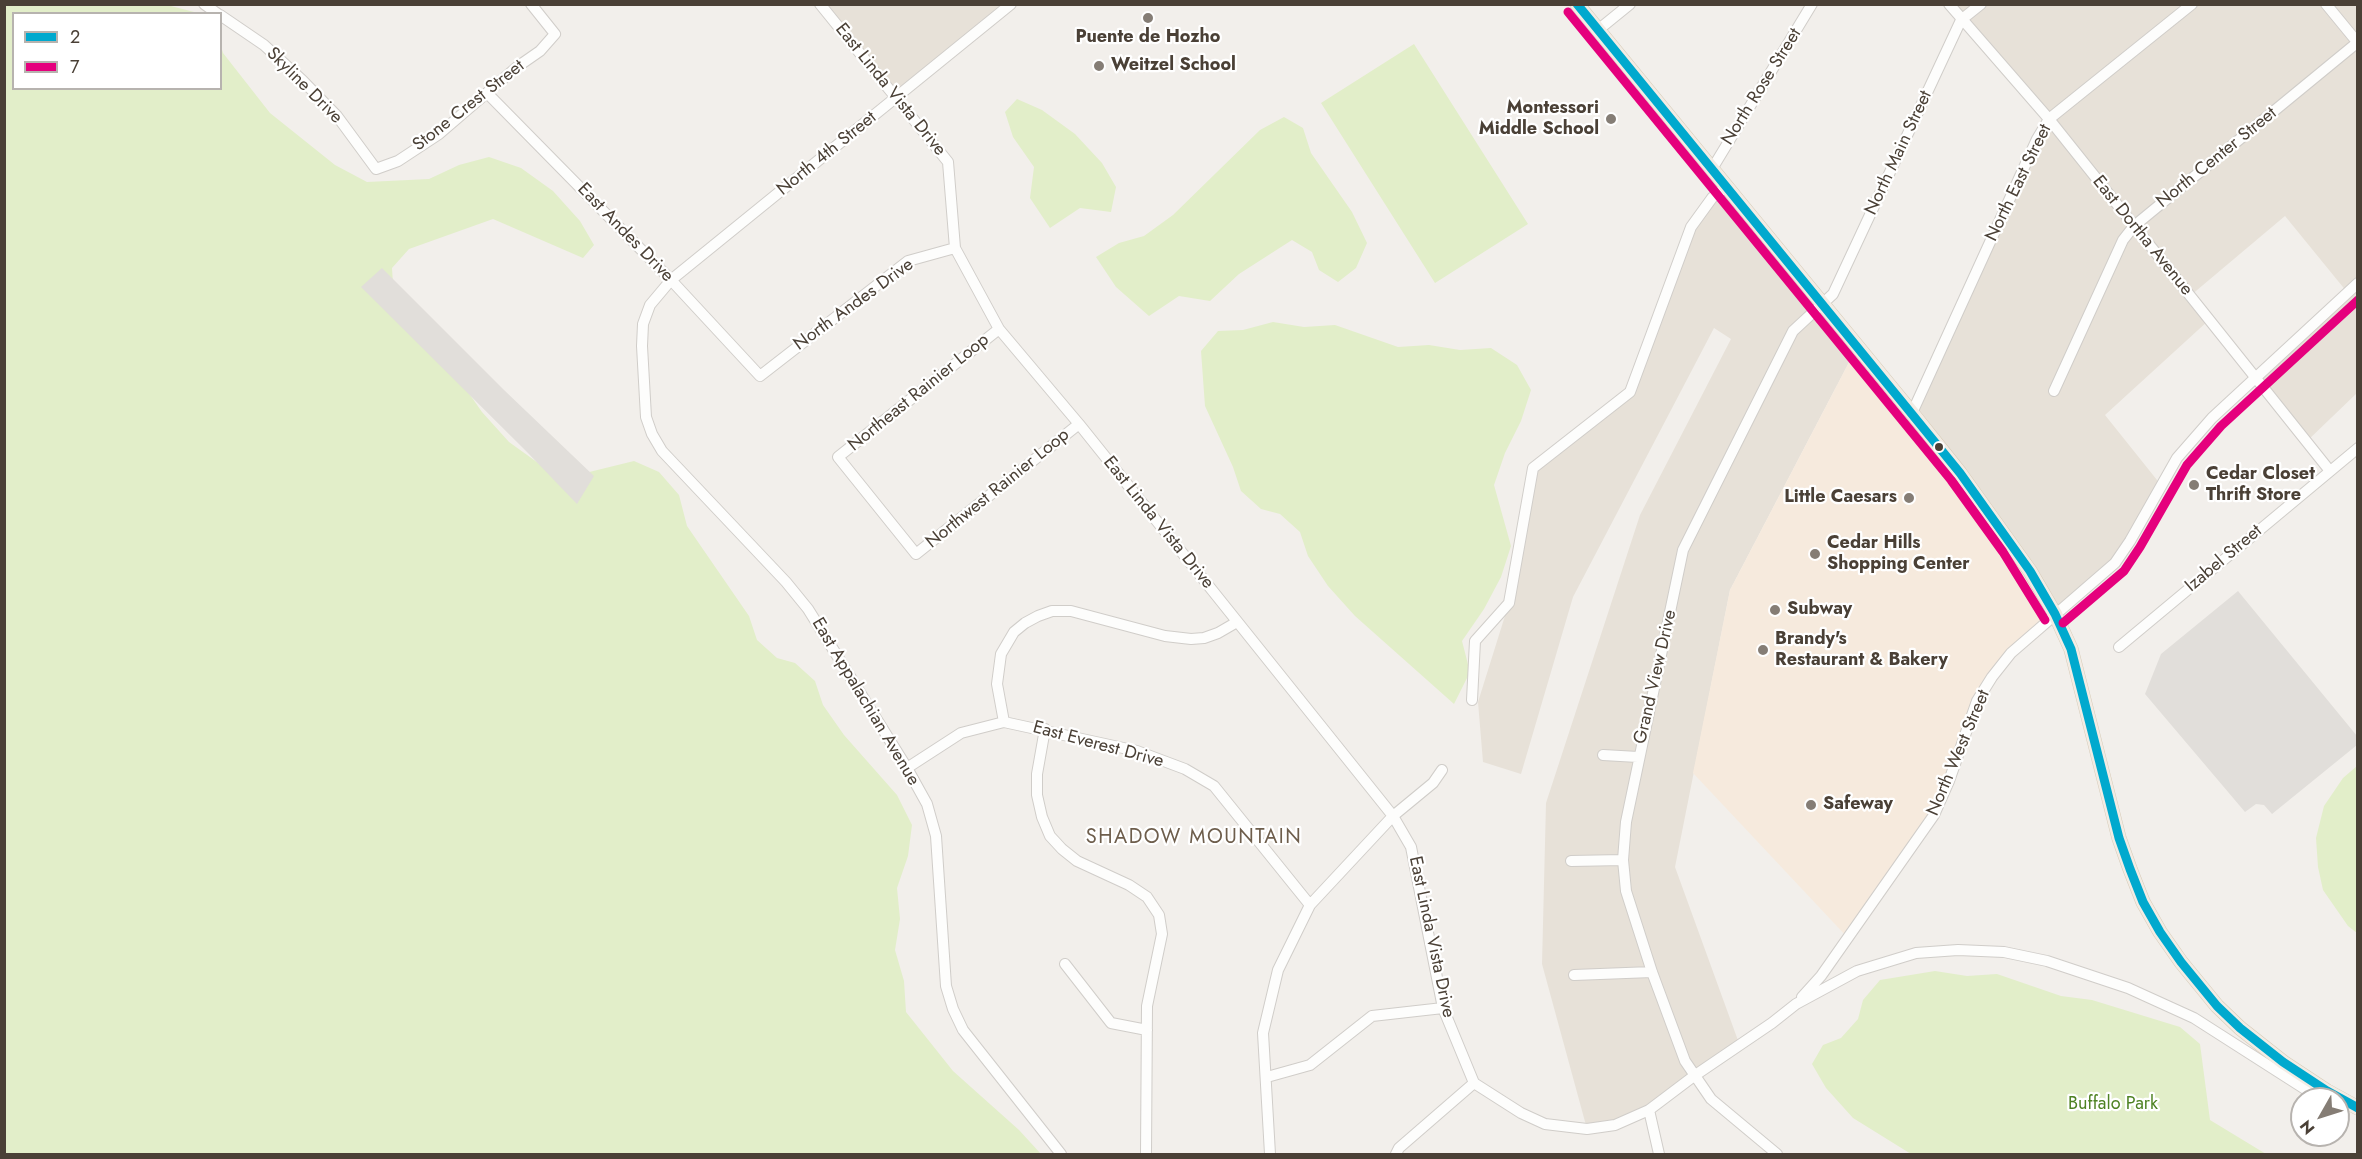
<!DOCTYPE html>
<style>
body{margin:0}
#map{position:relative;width:2362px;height:1159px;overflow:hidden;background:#f2efeb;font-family:Jost,sans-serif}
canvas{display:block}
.frame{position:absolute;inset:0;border:6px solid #4a4036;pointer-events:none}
.legend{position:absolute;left:12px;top:12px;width:210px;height:78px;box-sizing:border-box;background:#fff;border:2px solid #b7b3af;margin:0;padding:8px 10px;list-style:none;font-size:18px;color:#4a4036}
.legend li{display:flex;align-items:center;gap:12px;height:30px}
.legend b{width:30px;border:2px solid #b7b3af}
.north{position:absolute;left:2290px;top:1087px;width:60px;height:60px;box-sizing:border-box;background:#fff;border:2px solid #b7b3af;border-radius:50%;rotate:231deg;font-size:16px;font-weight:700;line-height:24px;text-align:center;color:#4a4036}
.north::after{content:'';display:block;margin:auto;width:21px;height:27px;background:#857d75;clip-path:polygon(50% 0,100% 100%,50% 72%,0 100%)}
</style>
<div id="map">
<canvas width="2362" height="1159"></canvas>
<div class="frame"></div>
<ul class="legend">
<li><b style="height:8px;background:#00a9ce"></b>2</li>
<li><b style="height:8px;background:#e5007d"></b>7</li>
</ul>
<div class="north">N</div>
</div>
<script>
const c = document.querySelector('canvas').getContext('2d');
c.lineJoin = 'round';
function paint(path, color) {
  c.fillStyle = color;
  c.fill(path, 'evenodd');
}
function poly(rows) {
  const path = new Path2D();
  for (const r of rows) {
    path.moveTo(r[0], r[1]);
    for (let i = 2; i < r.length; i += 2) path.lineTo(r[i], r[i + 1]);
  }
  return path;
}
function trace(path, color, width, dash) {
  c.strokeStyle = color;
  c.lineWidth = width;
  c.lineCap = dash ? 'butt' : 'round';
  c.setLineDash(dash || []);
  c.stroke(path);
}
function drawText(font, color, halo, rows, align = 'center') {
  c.font = font + ' Jost,sans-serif';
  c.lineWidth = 4.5;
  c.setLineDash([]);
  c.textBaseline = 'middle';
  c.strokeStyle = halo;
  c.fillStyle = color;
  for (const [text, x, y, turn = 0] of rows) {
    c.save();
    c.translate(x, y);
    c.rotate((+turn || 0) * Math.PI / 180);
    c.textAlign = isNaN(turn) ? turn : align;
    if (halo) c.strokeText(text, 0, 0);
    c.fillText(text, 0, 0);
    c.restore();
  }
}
const residential = poly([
 [821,5,1011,5,896,98],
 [1949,5,2357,5,2357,393,2306,442,2255,378,2347,292,2285,216,2190,296,2209,320,2105,415,2161,485,2130,541,2055,614,1912,413,2049,120],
 [1727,186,1857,347,1730,590,1675,867,1740,1046,1649,1110,1587,1129,1542,964,1546,803,1640,515,1731,339,1714,328,1573,597,1521,774,1483,762,1478,702,1509,603,1533,468,1630,392,1691,227]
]);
const commercial = poly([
 [1857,347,1912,413,2055,614,1988,683,1942,799,1848,938,1693,773,1730,590]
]);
const green = poly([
 [5,5,167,5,198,13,14,14,14,88,220,88,221,46,223,53,270,113,335,165,367,182,429,179,459,165,489,157,521,168,553,191,580,221,594,245,583,258,493,219,409,249,392,268,395,317,461,382,482,412,509,442,541,465,573,476,634,461,659,472,679,495,687,526,749,616,757,640,777,658,795,663,815,681,823,705,844,735,897,795,912,825,908,856,897,888,900,919,895,950,904,981,906,1012,953,1071,1019,1130,1041,1154,5,1154],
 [1414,44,1528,224,1435,283,1321,103],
 [1017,99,1042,110,1075,134,1102,163,1116,187,1111,212,1080,208,1050,228,1030,198,1034,167,1013,137,1005,112],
 [1284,117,1303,128,1311,153,1352,212,1367,243,1356,268,1338,282,1319,270,1312,252,1292,240,1239,274,1210,301,1179,296,1149,316,1116,287,1096,257,1119,243,1144,236,1173,215,1260,130],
 [1273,322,1304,327,1335,325,1398,347,1429,345,1460,350,1491,348,1517,365,1531,390,1521,421,1505,453,1494,485,1511,546,1501,577,1484,609,1462,641,1470,672,1454,704,1355,616,1328,586,1308,556,1300,532,1280,514,1261,509,1241,491,1233,467,1205,406,1201,351,1218,331,1243,330],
 [2357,766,2357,933,2348,926,2323,890,2318,867,2316,838,2324,806,2343,778],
 [1935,971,1967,976,1997,974,2061,996,2092,1000,2180,1027,2200,1044,2210,1120,2266,1154,1911,1154,1853,1118,1826,1088,1812,1064,1823,1045,1841,1038,1858,1019,1863,1000,1880,980]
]);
const parking = poly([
 [382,268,504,390,594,476,577,504,527,452,361,287],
 [2238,591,2357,736,2357,745,2272,814,2264,805,2256,804,2245,812,2145,694,2161,654]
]);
const minor = poly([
 [204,4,218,14],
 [820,4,948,162,955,248,999,329,1079,424,1393,816,1411,847,1443,1008,1474,1083,1521,1113,1545,1124,1587,1129,1615,1125,1649,1110,1694,1076,1772,1023,1796,1004,1857,971,1916,953,1958,950,2004,952,2047,961,2128,988,2194,1018,2305,1089,2327,1091],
 [1011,4,671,280,650,305,643,324,642,346,646,417,652,434,662,451,786,582,808,609,907,768,927,804,936,836,946,986,953,1009,963,1030,1061,1154],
 [1949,4,2049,119,2330,471],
 [2326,4,2358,43],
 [220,15,264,45,303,81,337,116,376,169,398,161,439,134,517,67,540,51,555,34,531,4],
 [1598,30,1630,4],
 [487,93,671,280,760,376,908,261,955,248],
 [1712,169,1812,4],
 [999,329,838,457,916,554,1079,424],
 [2054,391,2123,240,2134,226,2358,42],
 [1912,413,2037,139,2049,119,2192,4],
 [2119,647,2358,448],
 [1472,700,1475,641,1509,603,1533,468,1630,392,1691,227,1712,198,1727,186],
 [1004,722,997,684,1001,654,1014,632,1025,623,1038,616,1052,611,1071,611,1165,636,1191,639,1204,638,1218,633,1237,622],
 [1045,729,1037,774,1037,795,1042,817,1050,836,1062,849,1077,861,1129,885,1147,897,1159,915,1162,934,1147,1006,1146,1154],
 [1603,755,1638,757],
 [907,768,961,733,1004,722,1137,751,1185,769,1214,786,1310,905],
 [1571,861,1623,860],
 [1065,964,1111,1023,1147,1030],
 [1574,975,1652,972],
 [1802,997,1821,976,1934,815,1949,781,1977,701,1992,677,2011,653,2115,563,2130,541,2177,458,2212,418,2358,283],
 [1267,1077,1310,1065,1372,1016,1443,1008],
 [1649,1110,1659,1154],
 [1270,1154,1263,1033,1278,970,1310,905,1393,816,1433,783,1442,770],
 [1396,1154,1399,1148,1474,1083],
 [1777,1154,1711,1099,1685,1061,1652,972,1626,891,1623,860,1626,822,1683,550,1793,331,1833,294,1961,20,1981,4]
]);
const major = poly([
 [1577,4,1912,413,1960,473,2030,571,2055,614,2071,649,2119,838,2130,869,2143,902,2160,932,2181,962,2217,1006,2240,1028,2283,1062,2327,1091,2358,1108]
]);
const bus1 = poly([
 [1577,4,1960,473,2030,571,2055,614,2071,649,2119,838,2130,869,2143,902,2160,932,2181,962,2217,1006,2240,1028,2283,1062,2327,1091,2358,1108]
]);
const bus2 = poly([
 [1568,12,1951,480,2003,552,2045,620],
 [2063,623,2124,571,2140,547,2187,465,2221,426,2358,300]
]);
const markers = [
 [1148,18,6,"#857d75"],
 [1099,66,6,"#857d75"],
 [1611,119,6,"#857d75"],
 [1939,447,5,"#4a4036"],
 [2194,485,6,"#857d75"],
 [1909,498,6,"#857d75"],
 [1815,554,6,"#857d75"],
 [1775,610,6,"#857d75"],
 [1763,650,6,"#857d75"],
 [1811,805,6,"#857d75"]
];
const poiNames = [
 ["Puente de Hozho",1148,38,"center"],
 ["Weitzel School",1111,66],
 ["Montessori",1599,109,"right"],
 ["Middle School",1599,130,"right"],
 ["Cedar Closet",2206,475],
 ["Thrift Store",2206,496],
 ["Little Caesars",1897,498,"right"],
 ["Cedar Hills",1827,544],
 ["Shopping Center",1827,565],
 ["Subway",1787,610],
 ["Brandy's",1775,640],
 ["Restaurant & Bakery",1775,661],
 ["Safeway",1823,805]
];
const streetNames = [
 ["Skyline Drive",304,86,45],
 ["North Rose Street",1762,87,-58],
 ["East Linda Vista Drive",890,90,51],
 ["Stone Crest Street",469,106,-38],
 ["North Main Street",1899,153,-65],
 ["North 4th Street",827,154,-39],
 ["North Center Street",2217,158,-39],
 ["North East Street",2019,183,-64],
 ["East Andes Drive",625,233,46],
 ["East Dortha Avenue",2142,236,51],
 ["North Andes Drive",854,305,-36],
 ["Northeast Rainier Loop",919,393,-39],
 ["Northwest Rainier Loop",998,489,-39],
 ["East Linda Vista Drive",1158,523,51],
 ["Izabel Street",2224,559,-40],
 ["Grand View Drive",1656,677,-77],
 ["East Appalachian Avenue",865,702,59],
 ["East Everest Drive",1098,745,15],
 ["North West Street",1959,753,-67],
 ["East Linda Vista Drive",1431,937,78]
];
const parkNames = [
 ["Buffalo Park",2113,1105]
];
const neighbourhoodNames = [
 ["SHADOW MOUNTAIN",1194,838]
];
paint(residential, '#e7e1d8');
paint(commercial, '#f6eadd');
paint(green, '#e2eec9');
paint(parking, '#e1deda');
trace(minor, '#d0cdc9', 12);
trace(major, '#d6cab7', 15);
trace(minor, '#fdfdfc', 10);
trace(major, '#f2ece4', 14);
trace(bus1, '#00a9ce', 9);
trace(bus2, '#e5007d', 9);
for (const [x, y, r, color] of markers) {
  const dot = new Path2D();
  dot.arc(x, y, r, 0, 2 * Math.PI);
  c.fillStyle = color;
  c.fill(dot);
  trace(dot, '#fff', 2);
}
drawText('bold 18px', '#4a4036', '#fff', poiNames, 'left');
drawText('18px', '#4a4036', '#fff', streetNames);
drawText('18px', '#4e8223', '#fff', parkNames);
c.letterSpacing = '1.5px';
drawText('20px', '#6e5e4c', '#fff', neighbourhoodNames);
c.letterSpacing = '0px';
</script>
